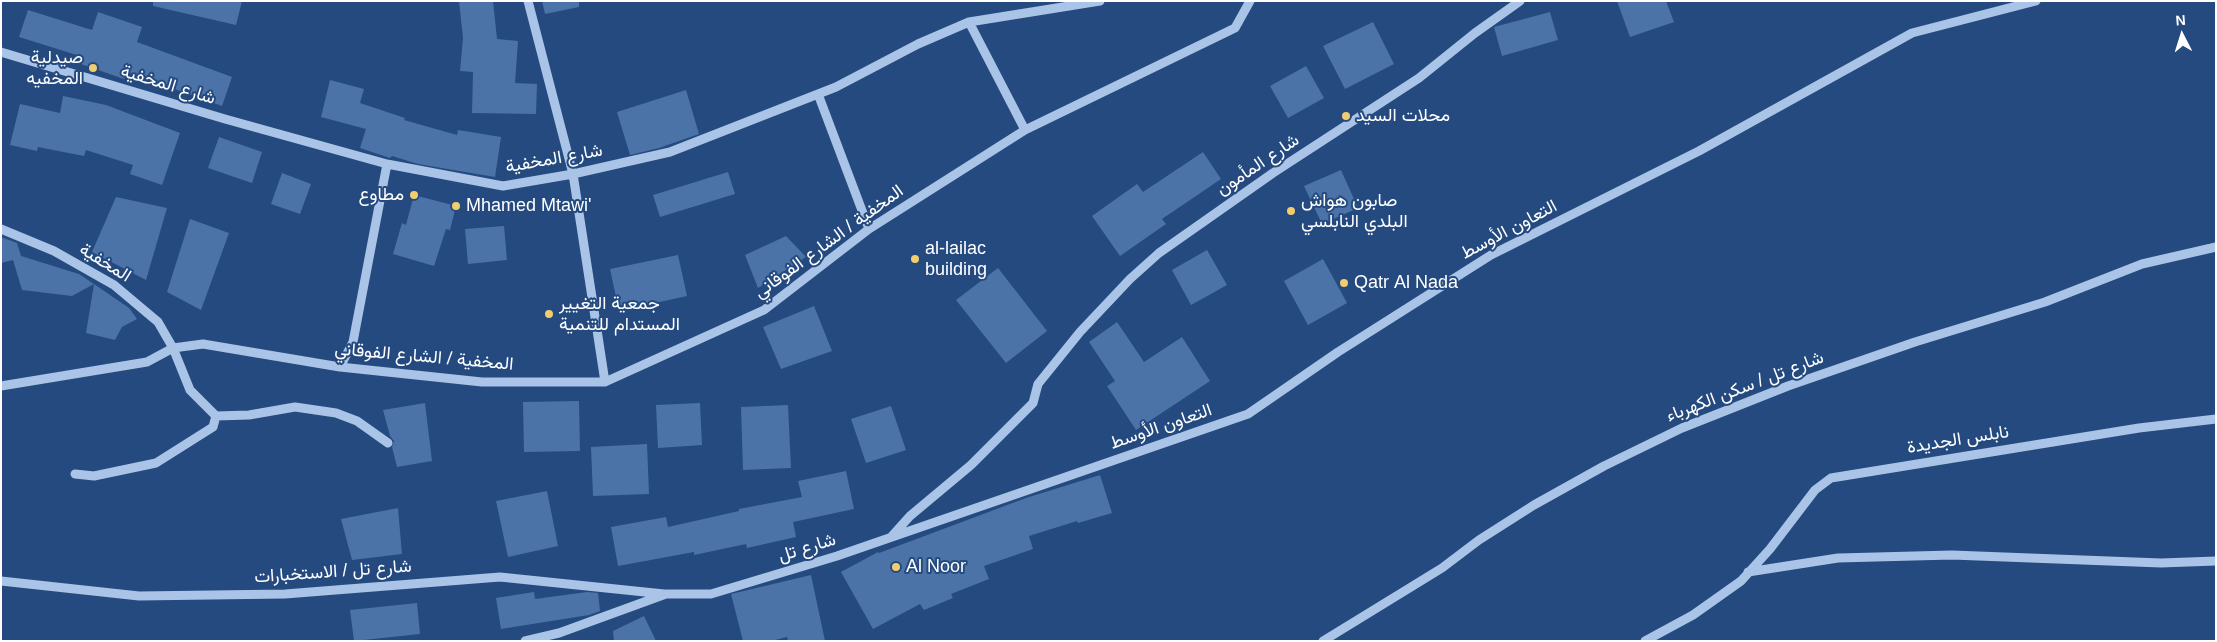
<!DOCTYPE html>
<meta charset="utf-8">
<style>
body{margin:0}
#map{position:relative;width:2217px;height:642px;overflow:hidden;background:#244a7f;font-family:Helvetica,sans-serif}
canvas{display:block}
.frame{position:absolute;inset:0;border:2px solid #fff;pointer-events:none}
.north{position:absolute;left:2157px;top:10px;width:50px;height:50px;-webkit-text-stroke:4px #244a7f;paint-order:stroke;rotate:355deg;font-size:14px;font-weight:700;line-height:20px;text-align:center;color:#fff}
.north::after{content:'';display:block;margin:auto;width:18px;height:22px;background:#fff;clip-path:polygon(50% 0,100% 100%,50% 72%,0 100%)}
</style>
<div id="map">
<canvas width="2217" height="642"></canvas>
<div class="frame"></div>
<div class="north">N</div>
</div>
<script>
const c = document.querySelector('canvas').getContext('2d');
c.lineJoin = 'round';
function paint(path, color) {
  c.fillStyle = color;
  c.fill(path, 'evenodd');
}
function poly(rows) {
  const path = new Path2D();
  for (const r of rows) {
    path.moveTo(r[0], r[1]);
    for (let i = 2; i < r.length; i += 2) path.lineTo(r[i], r[i + 1]);
  }
  return path;
}
function trace(path, color, width, dash) {
  c.strokeStyle = color;
  c.lineWidth = width;
  c.lineCap = dash ? 'butt' : 'round';
  c.setLineDash(dash || []);
  c.stroke(path);
}
function drawText(font, color, halo, rows, align = 'center') {
  c.font = font + ' Helvetica,Vazirmatn,sans-serif';
  c.lineWidth = 4;
  c.setLineDash([]);
  c.textBaseline = 'middle';
  c.strokeStyle = halo;
  c.fillStyle = color;
  for (const [text, x, y, turn = 0] of rows) {
    c.save();
    c.translate(x, y);
    c.rotate((+turn || 0) * Math.PI / 180);
    c.textAlign = isNaN(turn) ? turn : align;
    if (halo) c.strokeText(text, 0, 0);
    c.fillText(text, 0, 0);
    c.restore();
  }
}
const building = poly([
 [153,1,242,1,236,25,153,6],
 [459,1,493,1,497,39,518,41,515,83,537,84,536,114,472,113,473,72,460,71,463,38],
 [542,1,579,1,579,7,545,14],
 [1617,1,1666,1,1674,22,1630,37],
 [28,10,92,30,98,12,142,27,137,42,232,77,222,106,127,72,124,79,81,64,83,57,19,37],
 [1550,12,1558,40,1502,56,1494,27],
 [1373,22,1394,64,1345,89,1323,46],
 [1306,66,1324,98,1288,118,1270,86],
 [330,80,364,89,360,103,405,118,404,120,457,135,458,130,501,137,495,177,418,164,392,156,390,158,360,148,366,129,321,117],
 [686,90,699,134,659,148,630,155,617,112],
 [63,96,106,105,180,133,162,185,130,174,133,165,86,150,84,156,38,147,37,151,10,145,20,104,60,113],
 [219,137,262,152,252,183,208,168],
 [1203,152,1221,179,1162,219,1166,224,1120,256,1092,216,1137,184,1143,192],
 [1341,170,1358,208,1322,224,1304,186],
 [728,172,735,194,660,217,653,195],
 [282,173,311,184,300,214,271,204],
 [414,195,456,206,450,230,446,229,434,266,393,254,402,223,406,225],
 [116,197,167,208,146,280,92,252],
 [190,219,229,233,201,310,167,292],
 [504,226,507,260,468,264,465,229],
 [786,236,806,257,758,288,745,255],
 [1,237,17,243,21,256,79,274,94,284,72,296,22,290,13,260,1,263],
 [1207,250,1227,285,1191,305,1172,270],
 [678,255,687,296,619,311,610,269],
 [1323,259,1347,303,1308,325,1284,281],
 [998,268,1047,331,1006,363,956,300],
 [94,284,129,308,137,319,122,327,115,340,86,333],
 [814,306,832,351,781,369,763,327],
 [1117,322,1144,362,1182,337,1210,381,1136,430,1107,386,1115,381,1089,342],
 [579,401,580,451,524,452,523,402],
 [425,403,432,461,397,467,392,447,394,441,390,436,383,410],
 [700,403,702,445,658,448,656,405],
 [788,405,791,468,743,470,741,407],
 [891,406,906,450,866,463,851,419],
 [647,444,649,494,593,496,591,447],
 [846,471,854,509,793,522,796,537,747,548,746,544,694,555,694,552,618,566,611,527,666,517,668,527,739,511,739,509,802,497,798,481],
 [1100,475,1112,513,1078,523,1077,521,1029,536,1033,549,984,566,989,579,951,594,953,598,924,610,920,604,873,629,841,572,878,552,879,553,1026,498],
 [547,491,558,546,508,557,496,501],
 [398,508,402,554,352,560,341,519],
 [811,575,825,641,788,641,787,637,771,641,743,641,731,594],
 [534,592,535,599,587,592,598,593,600,611,589,615,501,629,496,598],
 [417,603,420,634,354,641,350,610],
 [644,616,656,641,614,641,613,631]
]);
const minor = poly([
 [528,1,573,174,605,382],
 [969,22,1025,130],
 [1,52,225,119,387,164,503,186,573,174,670,152,836,87,918,44,969,22,1100,1],
 [818,94,869,229],
 [1,229,54,251,114,285,158,322,173,348,190,390,216,416,213,427,156,463,94,476,75,474],
 [340,367,353,342,387,164],
 [1,386,147,362,173,348,203,344,340,367,482,382,605,382,764,310,869,229,1025,130,1235,28,1250,1],
 [216,416,249,415,295,407,336,413,357,421,388,443],
 [892,536,910,516,971,465,1033,403,1038,384,1080,332,1130,279,1159,253,1273,173,1419,78,1475,33,1520,1],
 [1748,572,1838,558,1952,555,2161,563,2216,561],
 [1,581,139,596,285,594,500,577,664,594],
 [525,641,559,633,666,594,711,594,837,556,1248,414,1338,352,1491,255,1699,151,1912,33,2036,1],
 [1323,641,1442,568,1479,540,1534,505,1604,466,1682,428,1788,386,1915,342,2045,302,2142,264,2216,247],
 [1645,641,1693,615,1741,581,1770,549,1815,490,1831,478,2139,428,2216,419]
]);
const markers = [
 [93,68,5,"#f1cd6d"],
 [1346,116,5,"#f1cd6d"],
 [414,195,5,"#f1cd6d"],
 [456,206,5,"#f1cd6d"],
 [1291,211,5,"#f1cd6d"],
 [915,259,5,"#f1cd6d"],
 [1344,283,5,"#f1cd6d"],
 [549,314,5,"#f1cd6d"],
 [896,567,5,"#f1cd6d"]
];
const poiNames = [
 ["صيدلية",83,58,"right"],
 ["المخفيه",83,79,"right"],
 ["محلات السيد",1356,116],
 ["مطاوع",404,195,"right"],
 ["صابون هواش",1301,201],
 ["البلدي النابلسي",1301,222],
 ["Mhamed Mtawi'",466,206],
 ["al-lailac",925,249],
 ["building",925,270],
 ["Qatr Al Nada",1354,283],
 ["جمعية التغيير",559,304],
 ["المستدام للتنمية",559,325],
 ["Al Noor",906,567]
];
const streetNames = [
 ["شارع المخفية",168,85,17],
 ["شارع المخفية",554,159,-10],
 ["شارع المأمون",1258,165,-34],
 ["التعاون الأوسط",1509,230,-28],
 ["المخفية / الشارع الفوقاني",829,242,-36],
 ["المخفية",105,263,32],
 ["المخفية / الشارع الفوقاني",424,357,5],
 ["شارع تل / سكن الكهرباء",1745,387,-21],
 ["التعاون الأوسط",1161,427,-19],
 ["نابلس الجديدة",1958,440,-9],
 ["شارع تل",807,548,-17],
 ["شارع تل / الاستخبارات",333,572,-4]
];
paint(building, '#4c73a8');
trace(minor, '#a9c4e6', 9);
for (const [x, y, r, color] of markers) {
  const dot = new Path2D();
  dot.arc(x, y, r, 0, 2 * Math.PI);
  c.fillStyle = color;
  c.fill(dot);
  trace(dot, '#244a7f', 2);
}
drawText('18px', '#fff', '#244a7f', poiNames, 'left');
drawText('18px', '#fff', '#244a7f', streetNames);
</script>
